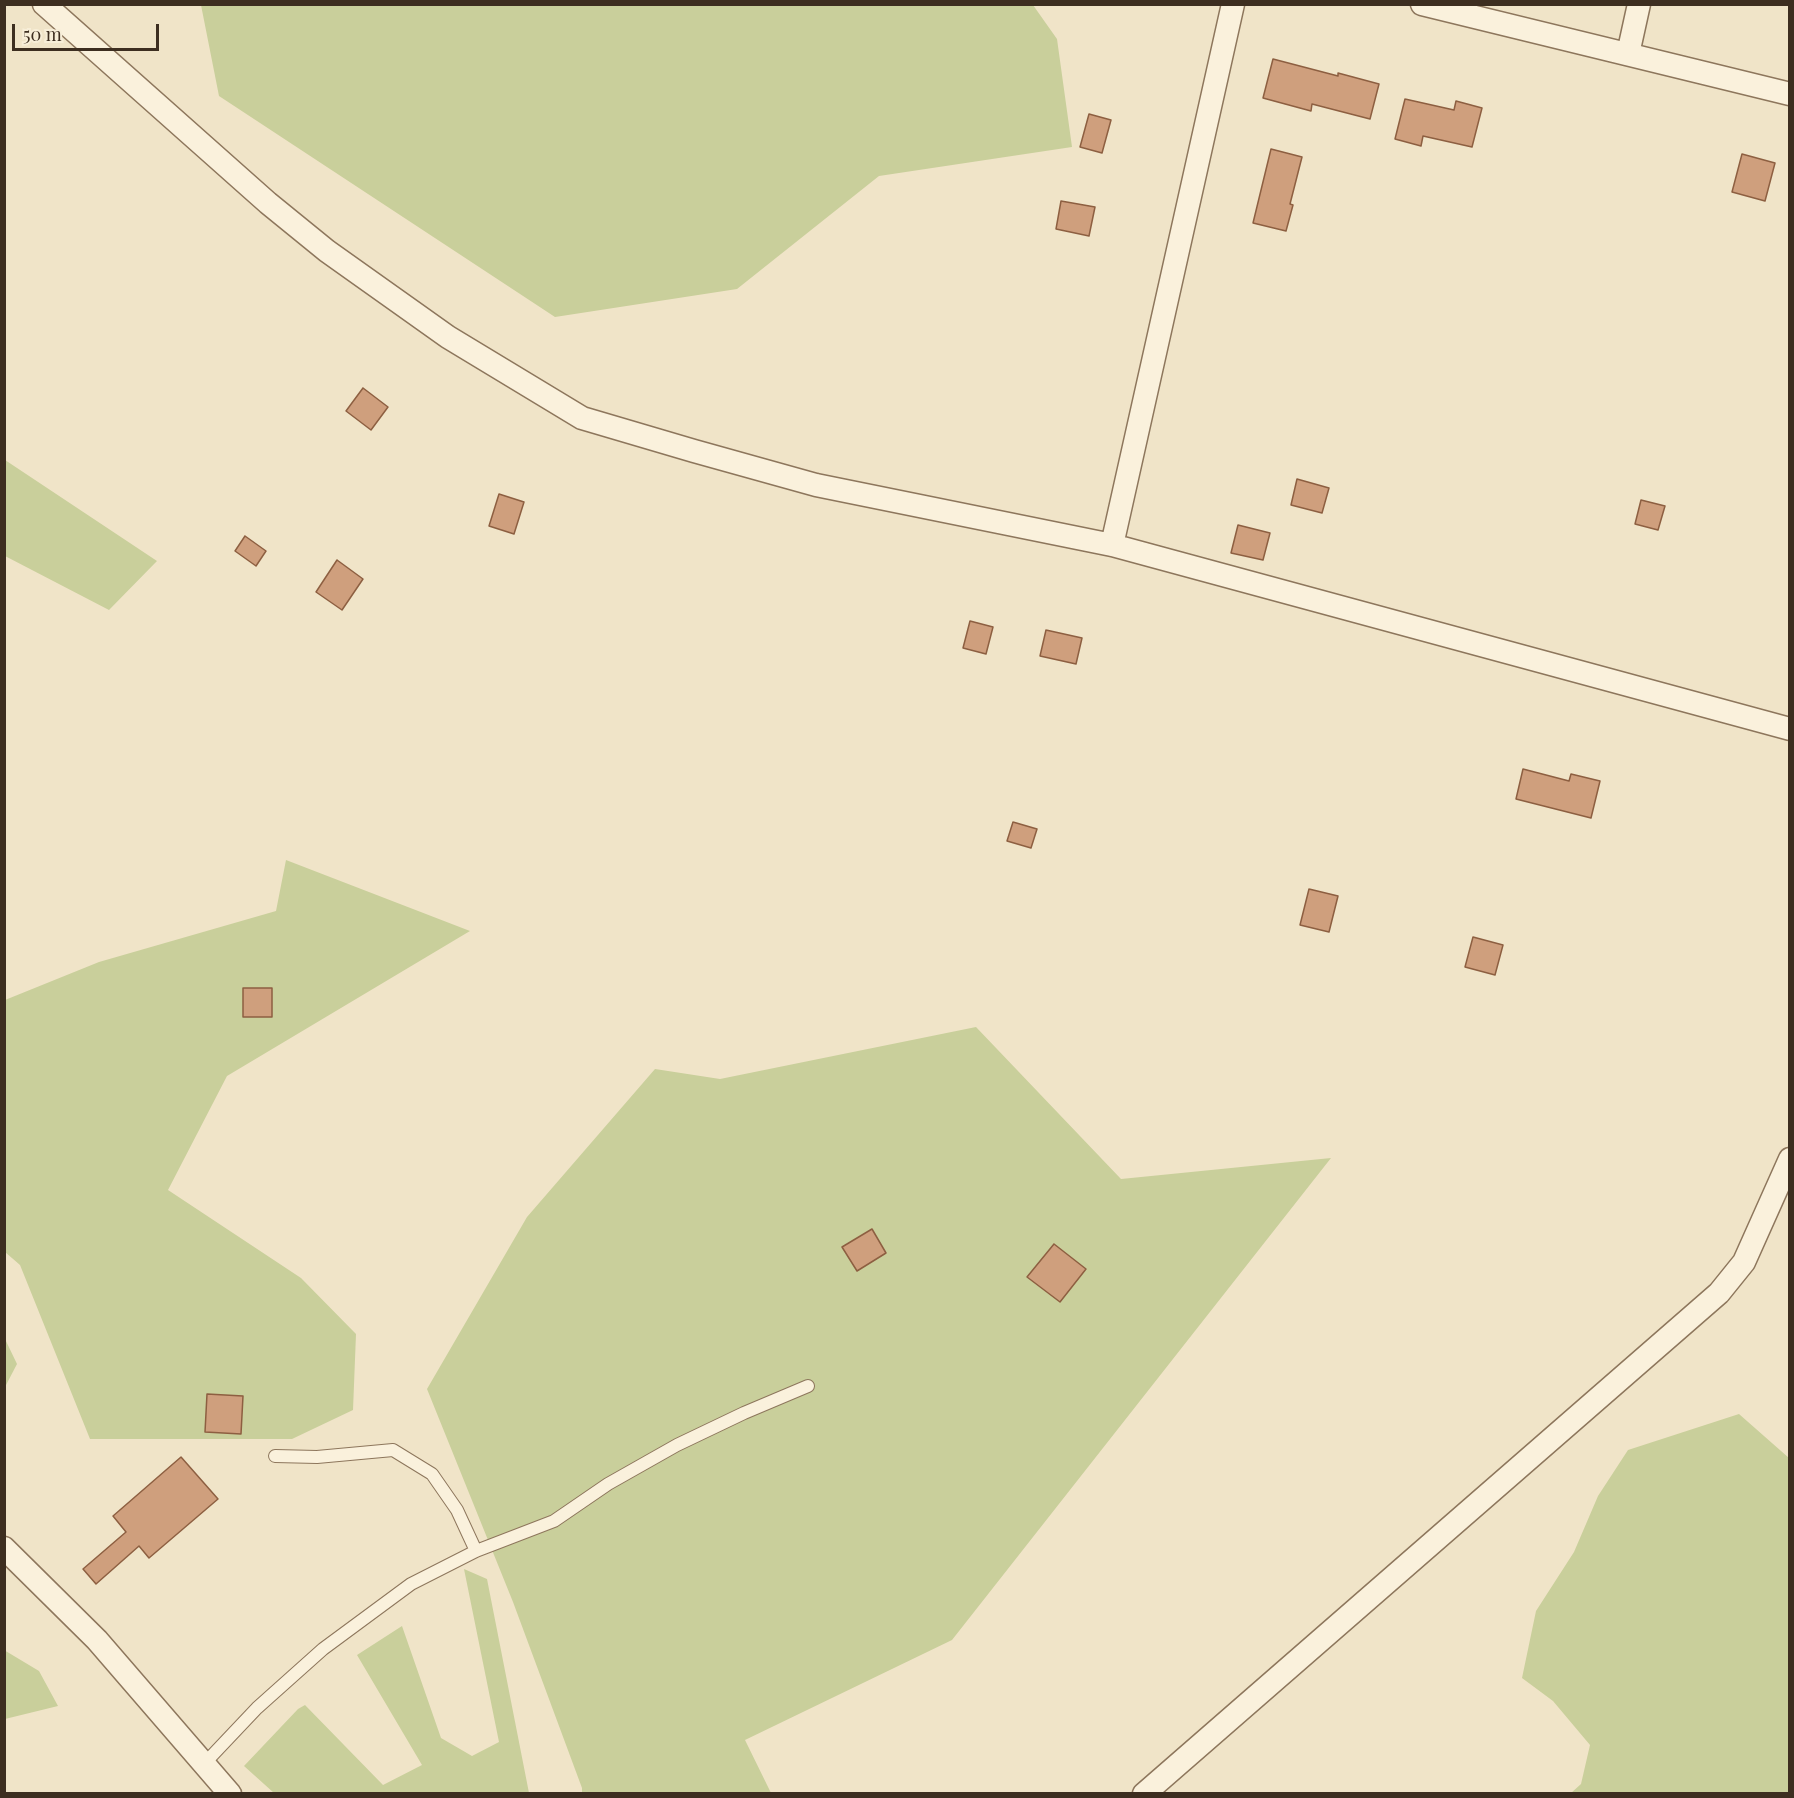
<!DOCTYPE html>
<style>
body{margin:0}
#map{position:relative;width:1794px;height:1798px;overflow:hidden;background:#f0e4c8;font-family:"Playfair Display",serif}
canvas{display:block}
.frame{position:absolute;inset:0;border:6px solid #3d2e20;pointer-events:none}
.scale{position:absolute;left:12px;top:24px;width:147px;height:27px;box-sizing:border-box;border:3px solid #3d2e20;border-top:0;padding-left:8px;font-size:18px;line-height:21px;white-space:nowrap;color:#3d2e20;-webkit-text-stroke:4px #f7eed8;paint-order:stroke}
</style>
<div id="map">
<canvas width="1794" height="1798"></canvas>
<div class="frame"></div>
<div class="scale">50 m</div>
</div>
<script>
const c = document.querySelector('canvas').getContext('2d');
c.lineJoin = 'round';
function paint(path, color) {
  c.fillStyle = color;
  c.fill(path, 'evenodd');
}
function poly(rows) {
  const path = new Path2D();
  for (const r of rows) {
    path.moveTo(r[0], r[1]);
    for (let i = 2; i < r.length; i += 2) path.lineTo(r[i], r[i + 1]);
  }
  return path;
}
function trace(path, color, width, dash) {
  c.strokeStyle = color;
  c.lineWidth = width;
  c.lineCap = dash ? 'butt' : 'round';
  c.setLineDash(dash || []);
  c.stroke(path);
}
const green = poly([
 [201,5,1033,5,1057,39,1072,147,879,176,737,289,555,317,219,96],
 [4,460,5,460,157,561,109,610,5,556],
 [286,860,470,931,227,1076,168,1190,301,1278,356,1334,353,1410,292,1439,90,1439,20,1265,5,1252,5,1000,99,962,276,911],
 [976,1027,1121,1179,1331,1158,952,1640,745,1740,771,1793,582,1793,582,1788,513,1602,427,1389,527,1217,655,1069,720,1079],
 [5,1339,17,1364,5,1387],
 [1739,1414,1789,1458,1789,1793,1571,1793,1581,1784,1590,1745,1553,1701,1522,1678,1536,1611,1574,1552,1598,1496,1628,1450],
 [464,1569,487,1579,529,1793,274,1793,244,1766,298,1709,305,1705,383,1785,422,1765,357,1655,402,1626,441,1738,472,1756,499,1742],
 [4,1650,39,1671,58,1706,5,1719]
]);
const building = poly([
 [1273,59,1338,76,1338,73,1379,84,1370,119,1312,104,1311,111,1263,98,1273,59],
 [1405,99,1454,110,1456,101,1482,108,1472,147,1423,136,1421,146,1395,139,1405,99],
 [1089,114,1111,120,1102,153,1080,147,1089,114],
 [1271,149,1302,157,1290,204,1293,205,1286,231,1253,223,1271,149],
 [1742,154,1775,163,1765,201,1732,192,1742,154],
 [1061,201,1095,207,1089,236,1056,229,1061,201],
 [363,388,388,407,371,430,346,411,363,388],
 [1297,479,1329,488,1322,513,1291,505,1297,479],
 [499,494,524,502,514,534,489,526,499,494],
 [1641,500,1665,506,1658,530,1635,524,1641,500],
 [1238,525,1270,533,1263,560,1231,553,1238,525],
 [245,536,266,551,256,566,235,551,245,536],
 [337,560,363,579,342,610,316,592,337,560],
 [970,621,993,627,986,654,963,648,970,621],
 [1046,630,1082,638,1076,664,1040,656,1046,630],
 [1523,769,1569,781,1571,774,1600,781,1591,818,1516,799,1523,769],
 [1013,822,1037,829,1031,848,1007,841,1013,822],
 [1309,889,1338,896,1329,932,1300,925,1309,889],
 [1473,937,1503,945,1495,975,1465,967,1473,937],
 [243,988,272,988,272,1017,243,1017,243,988],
 [872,1229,886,1253,857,1271,842,1247,872,1229],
 [1054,1244,1086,1269,1060,1302,1027,1277,1054,1244],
 [207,1394,243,1396,241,1434,205,1432,207,1394],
 [181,1457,218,1499,149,1558,139,1546,96,1584,83,1569,126,1532,113,1516,181,1457]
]);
const service = poly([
 [275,1456,317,1457,393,1450,432,1474,457,1510,476,1551],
 [204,1764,257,1708,323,1649,411,1584,476,1551,554,1521,608,1484,677,1445,744,1413,808,1386]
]);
const minor = poly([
 [44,4,268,203,327,251,448,337,582,418,694,451,816,485,1112,545,1790,729],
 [1422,4,1790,94],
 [1628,54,1639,4],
 [1112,545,1233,4],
 [4,1548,97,1640,230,1794],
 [1144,1794,1719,1293,1744,1262,1790,1159]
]);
paint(green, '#c9cf9b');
paint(building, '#cf9f7d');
trace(building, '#8d5f41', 1.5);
trace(service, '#8d765c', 14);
trace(minor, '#8d765c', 25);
trace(service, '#faf1dc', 12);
trace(minor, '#faf1dc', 22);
</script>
